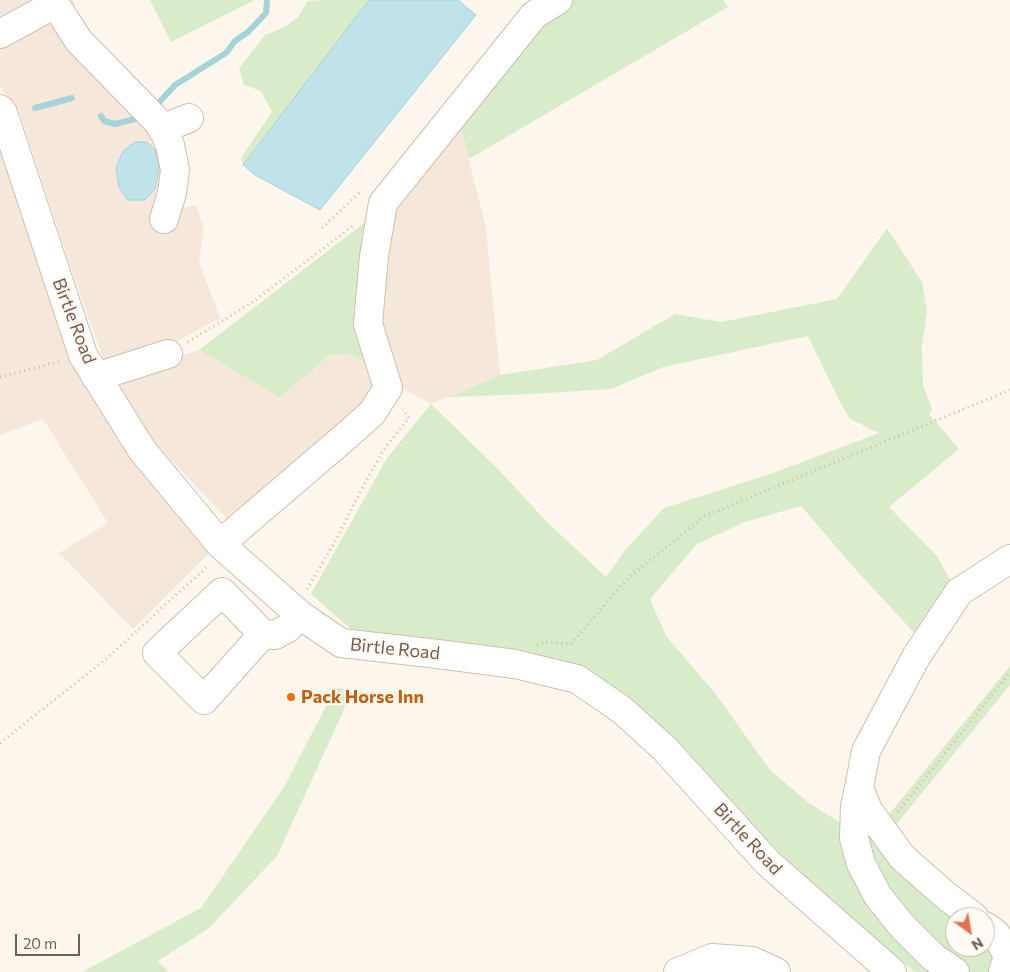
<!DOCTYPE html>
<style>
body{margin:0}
#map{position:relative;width:1010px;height:972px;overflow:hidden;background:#fdf6ec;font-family:Commissioner,sans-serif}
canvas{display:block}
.north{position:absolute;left:945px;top:907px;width:50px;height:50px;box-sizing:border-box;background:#fffaf3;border:1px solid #cabbb1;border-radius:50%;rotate:148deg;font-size:14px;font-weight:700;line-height:20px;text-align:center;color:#7a5c4d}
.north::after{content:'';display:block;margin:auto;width:18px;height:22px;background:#e76f51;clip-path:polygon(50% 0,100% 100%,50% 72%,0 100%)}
.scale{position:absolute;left:15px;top:934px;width:65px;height:22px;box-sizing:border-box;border:2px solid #7a5c4d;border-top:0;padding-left:6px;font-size:15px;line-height:18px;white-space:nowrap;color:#7a5c4d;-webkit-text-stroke:4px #fffaf3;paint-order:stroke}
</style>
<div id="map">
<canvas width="1010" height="972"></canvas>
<div class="north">N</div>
<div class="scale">20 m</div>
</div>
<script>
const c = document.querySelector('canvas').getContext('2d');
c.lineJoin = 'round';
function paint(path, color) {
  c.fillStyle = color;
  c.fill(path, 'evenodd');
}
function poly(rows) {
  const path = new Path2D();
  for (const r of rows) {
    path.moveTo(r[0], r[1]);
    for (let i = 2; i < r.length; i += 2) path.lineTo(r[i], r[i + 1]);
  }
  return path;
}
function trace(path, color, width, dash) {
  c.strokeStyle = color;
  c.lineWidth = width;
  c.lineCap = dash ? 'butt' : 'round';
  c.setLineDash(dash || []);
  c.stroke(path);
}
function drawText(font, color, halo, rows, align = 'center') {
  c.font = font + ' Commissioner,sans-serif';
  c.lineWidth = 4.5;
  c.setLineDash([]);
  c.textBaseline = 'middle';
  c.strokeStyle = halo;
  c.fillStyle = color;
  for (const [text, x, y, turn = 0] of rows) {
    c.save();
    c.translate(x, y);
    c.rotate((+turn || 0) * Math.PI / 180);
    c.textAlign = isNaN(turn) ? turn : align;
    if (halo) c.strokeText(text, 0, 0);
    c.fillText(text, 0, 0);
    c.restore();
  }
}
const residential = poly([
 [0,0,74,0,77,18,166,120,177,210,196,205,204,229,199,262,220,318,163,349,106,366,71,269,19,111,0,87],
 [458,118,486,228,500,375,431,404,395,384,377,325,384,224],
 [0,136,74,355,212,550,133,629,59,553,108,523,43,419,0,435],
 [199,350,280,398,330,355,350,354,368,365,373,389,369,404,232,524,144,432,111,376]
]);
const green = poly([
 [150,0,255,0,171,42],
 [321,0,369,0,243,165,241,158,272,112,261,91,244,85,239,68,265,35,285,27,298,17,308,1],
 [569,0,723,0,728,7,469,159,458,118,538,20],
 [377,213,368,365,350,354,330,355,280,398,199,350],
 [887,228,922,282,927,311,922,346,923,385,932,409,929,414,959,449,889,507,937,556,954,587,919,638,856,570,801,506,745,522,697,544,650,599,666,636,715,693,770,770,809,803,847,827,944,972,915,972,866,932,824,896,759,833,640,711,562,661,353,631,311,594,387,458,431,404,499,470,546,521,606,577,626,549,664,508,773,473,879,433,849,418,839,400,808,336,663,367,611,389,533,394,448,397,500,375,597,360,675,314,721,322,837,299],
 [1010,666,1010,685,895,826,886,818],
 [336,687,352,692,277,856,209,928,158,961,168,972,82,972,201,908,284,787],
 [860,807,955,917,955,947,985,947,985,938,995,948,995,972,962,972,880,892]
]);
const water = poly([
 [369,0,458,0,476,15,320,210,255,175,243,165,369,0],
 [135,142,147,142,156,151,159,168,155,189,145,200,128,200,119,188,116,168,123,151,135,142]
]);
const stream = poly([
 [35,108,72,98],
 [154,108,175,85,226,53,235,41,248,32,266,13,267,0],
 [101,116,104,121,115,124,143,117]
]);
const path = poly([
 [322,228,360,192],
 [188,342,254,301,354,225],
 [0,377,61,361],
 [307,589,337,538,360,492,384,449,409,418,403,409],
 [537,645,544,642,571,644,628,578,705,516,1010,390],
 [0,743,106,659,209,565],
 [898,812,1010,672]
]);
const minor = poly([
 [0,34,55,4,79,41,159,123,165,133,170,145,175,170,172,193,164,219],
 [0,109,3,113,83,355,142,450,220,544,300,615,341,643,438,654,515,664,577,679,622,710,665,749,767,862,892,972],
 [162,129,189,118],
 [96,377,168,354],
 [220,544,345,437,372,413,388,388,368,324,374,256,383,203,534,15,558,0],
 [263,634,222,592,157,653,204,700,263,634,275,635,288,628,300,615],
 [859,788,855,806,854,838,861,864,878,896,902,926,933,957,955,972],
 [974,917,945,895,902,857,868,810,859,788,866,751,916,657,959,592,1010,559],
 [985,926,996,934,1008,956,1003,972],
 [678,972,712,958,752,961,776,972]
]);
const markers = [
 [291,697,5,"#e8710a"]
];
const streetNames = [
 ["Birtle Road",74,321,69],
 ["Birtle Road",395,649,6],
 ["Birtle Road",748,839,47]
];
const foodNames = [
 ["Pack Horse Inn",301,697]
];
paint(residential, '#f5e8da');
paint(green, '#d8ecc9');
paint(water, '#bfe3e8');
trace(water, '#a5d3da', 1);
trace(stream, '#a5d3da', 6);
trace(minor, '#d1beb0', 30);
trace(path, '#d9b8a5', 3, [1, 4]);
trace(minor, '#fff', 28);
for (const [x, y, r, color] of markers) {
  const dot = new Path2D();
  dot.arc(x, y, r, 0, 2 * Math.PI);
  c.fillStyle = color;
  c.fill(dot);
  trace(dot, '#fffaf3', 2);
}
drawText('18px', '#7a5c4d', '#fffaf3', streetNames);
drawText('bold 18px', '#c56008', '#fffaf3', foodNames, 'left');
</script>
